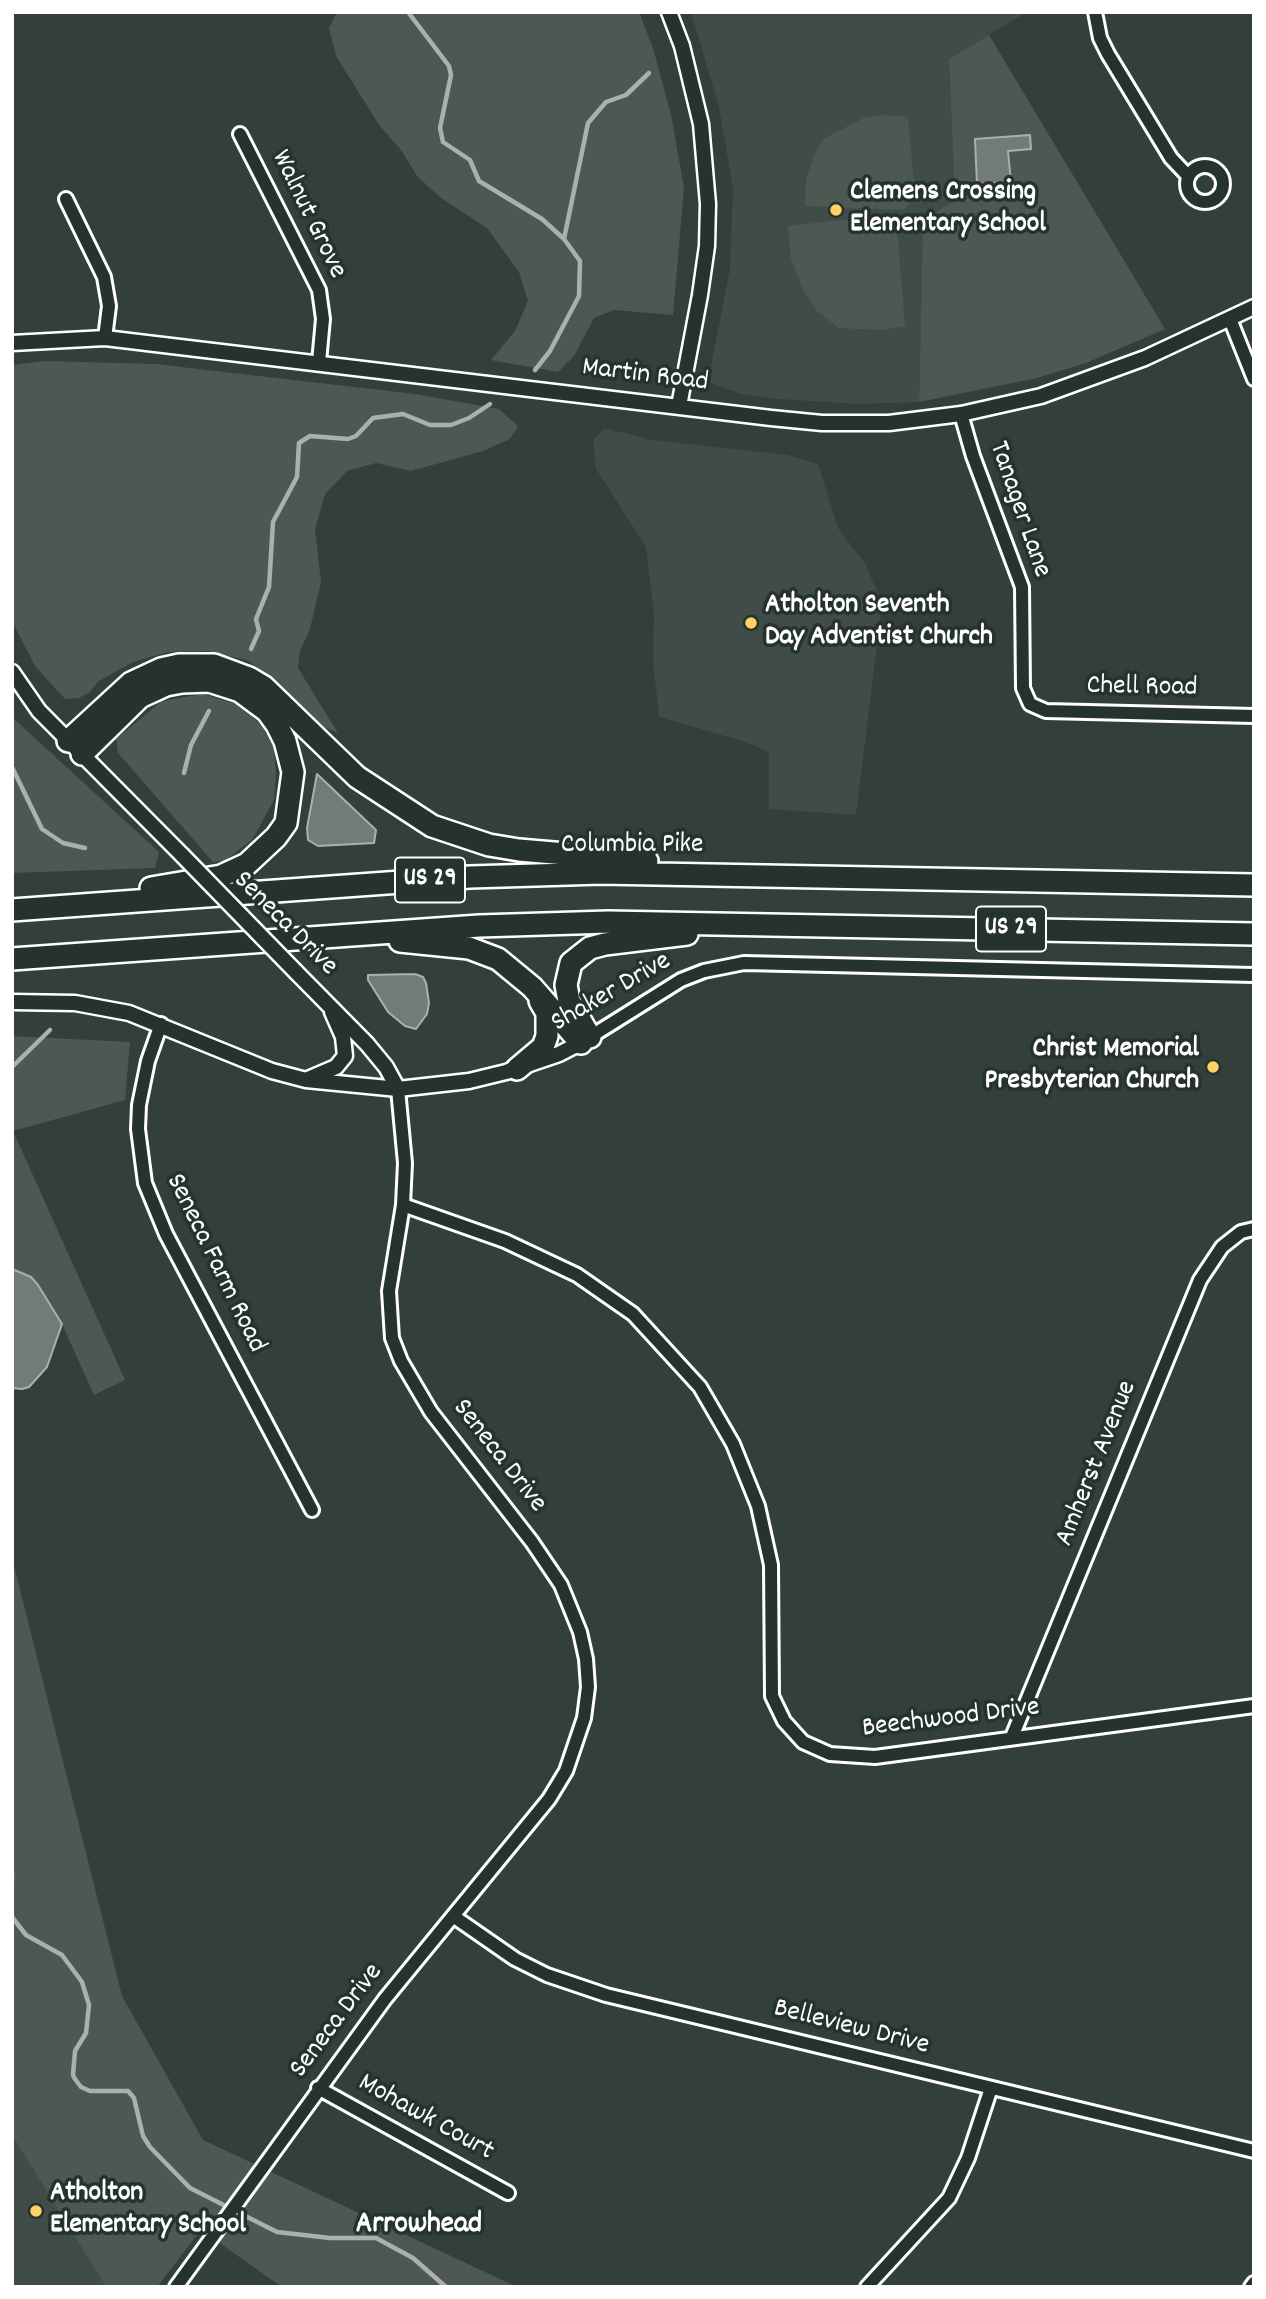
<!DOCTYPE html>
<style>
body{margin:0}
#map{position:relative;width:1266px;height:2299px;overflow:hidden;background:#333f3a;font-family:Dekko,sans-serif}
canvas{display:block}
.frame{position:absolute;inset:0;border:14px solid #fff;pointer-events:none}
</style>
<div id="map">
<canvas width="1266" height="2299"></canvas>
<div class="frame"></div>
</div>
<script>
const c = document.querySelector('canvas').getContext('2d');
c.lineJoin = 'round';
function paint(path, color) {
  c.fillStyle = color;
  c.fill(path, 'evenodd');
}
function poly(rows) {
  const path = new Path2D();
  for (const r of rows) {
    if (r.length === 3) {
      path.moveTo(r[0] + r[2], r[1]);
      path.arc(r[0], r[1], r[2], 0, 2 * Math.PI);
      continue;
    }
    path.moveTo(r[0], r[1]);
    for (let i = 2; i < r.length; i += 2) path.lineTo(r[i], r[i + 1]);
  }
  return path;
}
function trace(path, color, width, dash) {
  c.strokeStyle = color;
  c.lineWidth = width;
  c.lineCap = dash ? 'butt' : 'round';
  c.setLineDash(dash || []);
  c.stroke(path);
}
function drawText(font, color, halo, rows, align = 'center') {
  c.font = font + ' Dekko,sans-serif';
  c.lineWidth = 7;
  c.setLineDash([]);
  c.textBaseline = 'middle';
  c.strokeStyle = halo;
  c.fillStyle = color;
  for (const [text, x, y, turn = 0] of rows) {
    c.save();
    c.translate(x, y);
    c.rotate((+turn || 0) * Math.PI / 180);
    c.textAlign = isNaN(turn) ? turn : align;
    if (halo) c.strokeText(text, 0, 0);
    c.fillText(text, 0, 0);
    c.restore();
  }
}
const built = poly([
 [691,12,1027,12,949,59,955,199,923,221,919,402,855,404,780,399,741,394,708,382,730,269,733,189,719,107],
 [605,428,652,440,788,455,818,464,838,528,866,565,882,604,856,815,769,809,769,752,746,742,659,717,653,661,654,614,646,547,596,469,593,440],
 [12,2135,106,2287,12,2287]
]);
const green = poly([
 [337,12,639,12,653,48,671,115,684,187,673,315,614,310,594,318,574,356,558,372,491,360,515,331,528,301,519,272,487,228,441,198,417,176,401,150,379,125,336,56,329,28],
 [989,35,1165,329,1086,363,1037,378,919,402,923,221,955,199,949,59],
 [883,115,908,117,915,196,904,210,805,206,806,180,814,155,825,138,864,118],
 [843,220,886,220,897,229,905,326,883,330,839,328,817,311,802,288,791,258,788,226],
 [45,361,155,364,415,394,499,409,518,426,510,439,483,451,411,471,376,463,347,471,325,494,315,529,321,582,310,629,300,651,298,668,338,733,318,725,270,676,247,660,207,651,169,652,133,662,99,681,89,693,79,698,65,699,35,666,12,621,12,365],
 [203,694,243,706,263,728,274,749,276,775,274,800,252,840,224,861,213,862,118,753,116,739,162,701],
 [12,717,159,852,155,868,12,873],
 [12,1036,130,1042,125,1100,13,1131,125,1380,94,1395,62,1324,38,1285,31,1277,12,1269],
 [12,1558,122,1996,203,2140,517,2287,282,2287,201,2230,157,2287,106,2287,12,2135]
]);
const water = poly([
 [1030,135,1031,149,1008,151,1011,182,977,184,975,139,1030,135],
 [317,774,376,830,374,843,318,846,308,840,307,828,317,774],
 [415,974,423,977,426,983,429,1003,427,1014,416,1029,405,1026,388,1012,368,980,368,975,415,974],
 [12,1269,31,1277,38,1285,62,1324,47,1367,29,1387,22,1389,12,1388,12,1269]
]);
const stream = poly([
 [408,12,449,66,451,75,440,128,443,142,470,160,479,181,542,219,564,239,580,261,579,296,550,351,535,370],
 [564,239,588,123,606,102,626,95,649,73],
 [251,649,259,631,256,619,269,587,273,522,297,477,299,443,310,436,348,439,356,436,373,418,403,414,430,425,451,425,469,418,490,404],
 [12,767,42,829,63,843,85,848],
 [184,773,191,745,209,711],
 [12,1067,50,1030],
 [12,1873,12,1881],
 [12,1917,26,1935,62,1955,82,1982,89,2005,86,2033,75,2051,73,2075,75,2079,81,2087,90,2091,128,2091,134,2098,143,2136,150,2147,190,2188,277,2232,330,2238,376,2238,413,2258,446,2287]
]);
const minor = poly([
 [1095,12,1100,38,1108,54,1171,158,1188,176],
 [240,134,319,290,323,319,319,362],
 [1205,184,18],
 [66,199,104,277,109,306,105,338],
 [1230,319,1254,379],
 [961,414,973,456,1022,587,1023,688,1030,704,1046,711,1254,716],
 [161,1024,148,1061,139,1105,138,1129,145,1183,166,1234,312,1510],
 [590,1037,681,980,704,971,744,963,1254,975],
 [403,1205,505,1241,577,1275,633,1314,700,1387,733,1444,758,1506,771,1565,772,1696,784,1721,803,1742,830,1754,875,1757,1254,1706],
 [1012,1737,1200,1280,1222,1247,1241,1232,1254,1229],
 [453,1916,515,1959,547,1975,606,1995,1254,2151],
 [318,2088,508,2193],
 [176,2287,385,1999,549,1799,566,1771,584,1718,588,1687,586,1659,580,1632,561,1585,532,1542,431,1412,401,1361,392,1338,389,1291,403,1205,405,1163,398,1089],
 [867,2287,949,2198,968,2158,991,2088],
 [1251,2287,1254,2283]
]);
const tertiary = poly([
 [669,12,682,46,701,124,708,204,707,246,700,295,679,406],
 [12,343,105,338,771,418,822,423,889,423,961,414,1041,396,1145,358,1254,307],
 [12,672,39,711,182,855],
 [296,972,367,1044,386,1067,398,1089],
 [12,1002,75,1003,129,1013,272,1071,306,1080,398,1089,469,1081,506,1072,559,1054,586,1040],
 [308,1079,336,1067,345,1056,343,1037,332,1012]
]);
const motorway = poly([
 [68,741,131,683,161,669,179,665,214,665,249,678,264,687,357,777,432,826,489,845,519,850,647,861],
 [82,754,140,697,166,685,182,682,209,681,240,691,267,711,277,725,285,741,293,772,286,823,276,837,247,864,221,876,151,888],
 [12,910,470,877,601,873,1254,885],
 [400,941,469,948,498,959,532,987,581,1043],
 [12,959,479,926,608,922,1254,934],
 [590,1037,569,1001,566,985,571,963,590,948,605,944,687,934],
 [517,1069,543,1047,547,1036,547,1013,540,1001]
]);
const tertiaryBridge = poly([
 [182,855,296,972]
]);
const markers = [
 [836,210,7,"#ffd166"],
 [751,623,7,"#ffd166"],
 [1213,1067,7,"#ffd166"],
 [36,2211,7,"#ffd166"]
];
const shields = [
 [430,880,70],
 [1011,929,70]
];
const shieldNames = [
 ["US 29",430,880],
 ["US 29",1011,929]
];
const poiNames = [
 ["Clemens Crossing",850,194],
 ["Elementary School",850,226],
 ["Atholton Seventh",765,607],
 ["Day Adventist Church",765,639],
 ["Christ Memorial",1199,1051,"right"],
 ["Presbyterian Church",1199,1083,"right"],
 ["Atholton",50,2195],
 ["Elementary School",50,2227]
];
const streetNames = [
 ["Walnut Grove",307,215,64],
 ["Martin Road",645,377,7],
 ["Tanager Lane",1018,510,71],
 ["Chell Road",1142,689,1],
 ["Columbia Pike",632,847],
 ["Seneca Drive",284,925,45],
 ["Shaker Drive",612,994,-30],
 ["Seneca Farm Road",214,1264,64],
 ["Seneca Drive",498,1457,52],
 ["Amherst Avenue",1098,1464,-68],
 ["Beechwood Drive",951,1720,-7],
 ["Seneca Drive",338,2022,-53],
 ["Belleview Drive",851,2029,14],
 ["Mohawk Court",425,2119,29]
];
const neighbourhoodNames = [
 ["Arrowhead",419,2227]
];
paint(built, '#404c47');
paint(green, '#4d5853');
paint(water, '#737b78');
trace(water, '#abb0ae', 2);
trace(stream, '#abb0ae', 4.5);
trace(minor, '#fff', 18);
trace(tertiary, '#fff', 19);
trace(motorway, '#fff', 26);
trace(minor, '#26332d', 12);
trace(tertiary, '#26332d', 14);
trace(motorway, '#26332d', 21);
trace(tertiaryBridge, '#fff', 19, []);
trace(tertiaryBridge, '#26332d', 14);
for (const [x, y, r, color] of markers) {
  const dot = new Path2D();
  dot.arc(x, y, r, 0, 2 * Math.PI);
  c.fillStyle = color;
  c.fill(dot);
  trace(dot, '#26332d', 2.5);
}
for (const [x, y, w] of shields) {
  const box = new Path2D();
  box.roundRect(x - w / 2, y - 22.5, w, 45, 5);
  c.fillStyle = '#26332d';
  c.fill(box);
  trace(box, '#fff', 2);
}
drawText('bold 26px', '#fff', null, shieldNames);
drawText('bold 28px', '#fff', '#26332d', poiNames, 'left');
drawText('28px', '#fff', '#26332d', streetNames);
drawText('bold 30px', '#fff', '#26332d', neighbourhoodNames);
</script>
